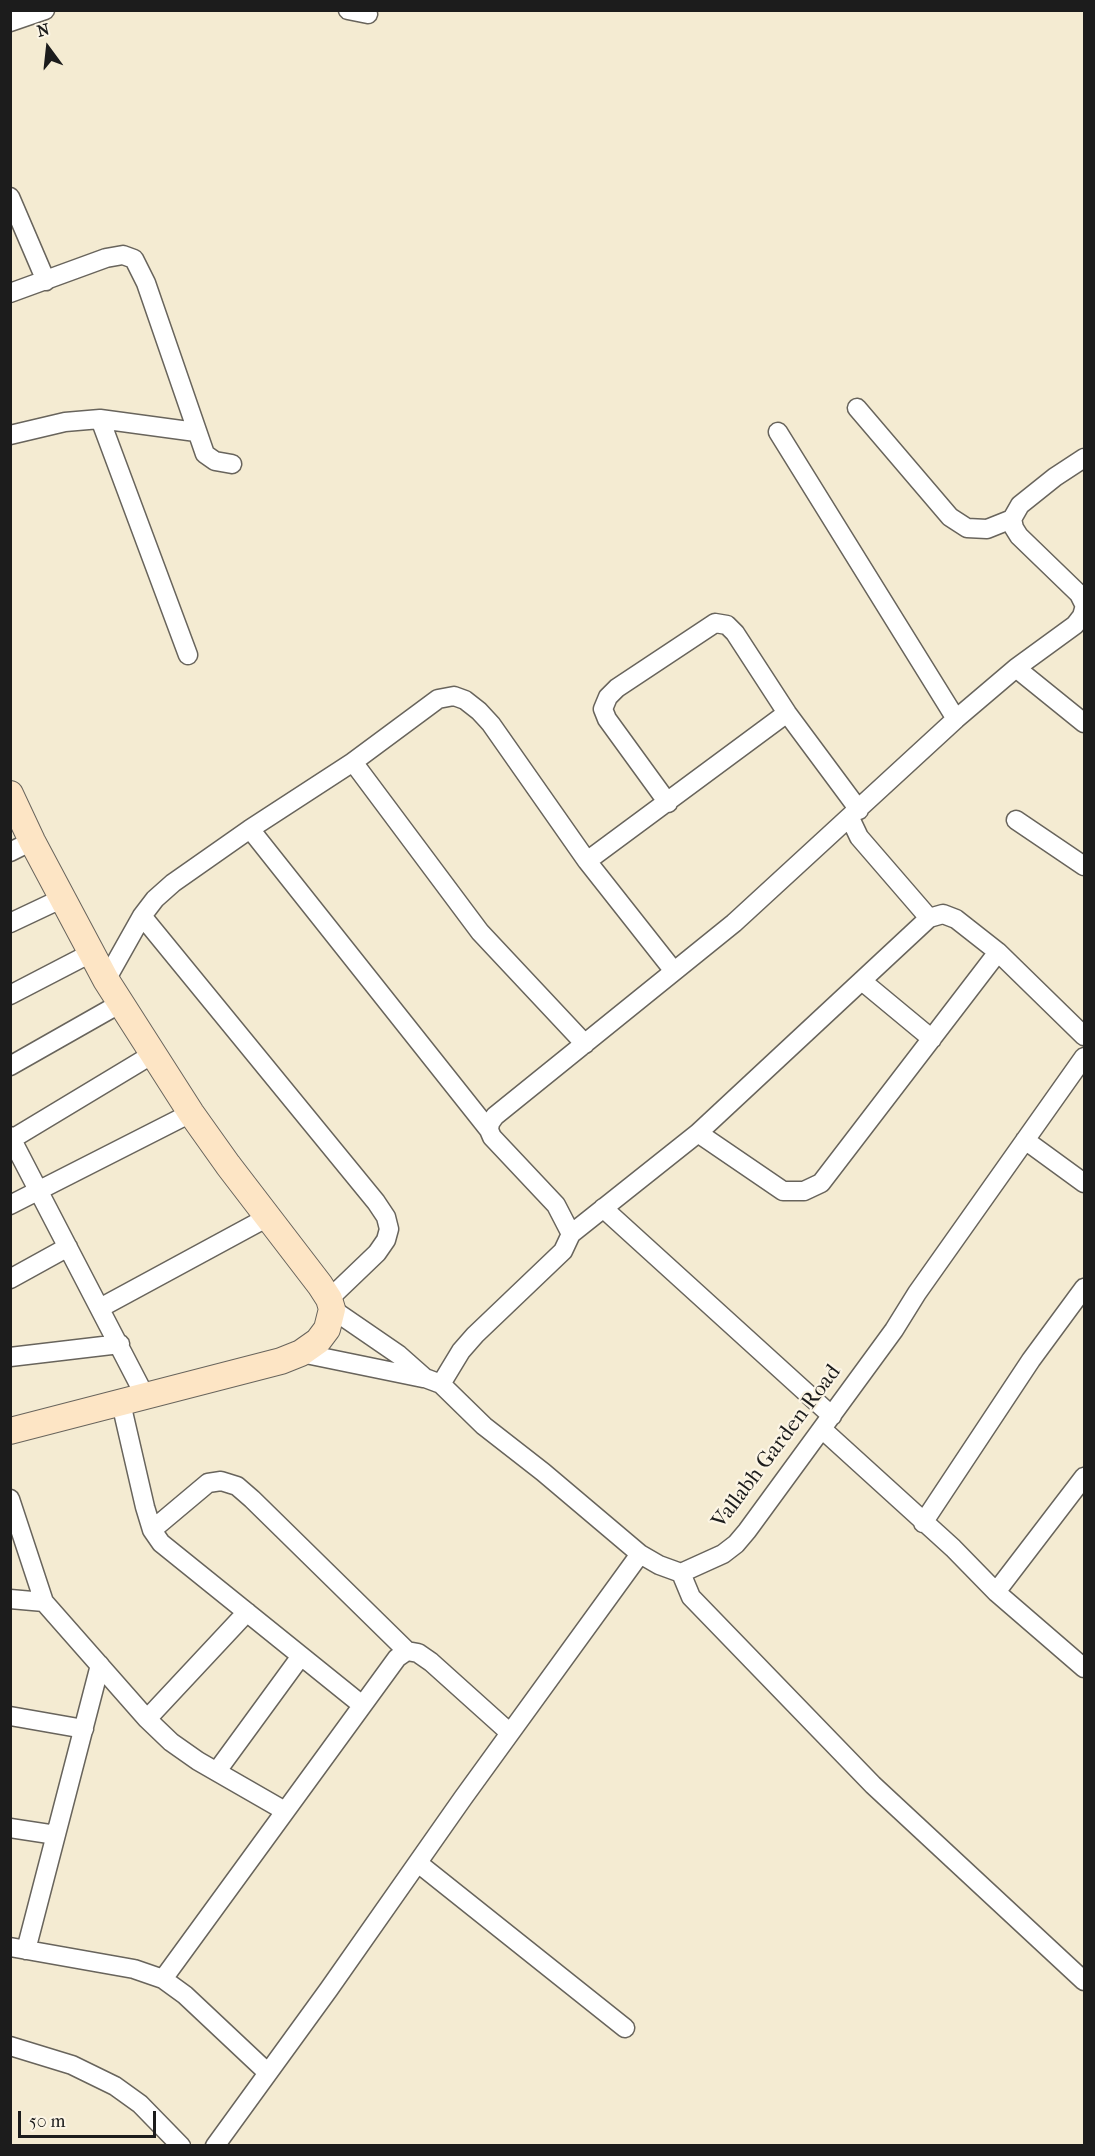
<!DOCTYPE html>
<style>
body{margin:0}
#map{position:relative;width:1095px;height:2156px;overflow:hidden;background:#f4ebd2;font-family:"IM FELL French Canon",serif}
canvas{display:block}
.frame{position:absolute;inset:0;border:12px solid #1c1c1c;pointer-events:none}
.north{position:absolute;left:18px;top:18px;width:60px;height:60px;-webkit-text-stroke:4px #fcf5e5;paint-order:stroke;rotate:345deg;font-size:16px;font-weight:700;line-height:24px;text-align:center;color:#1c1c1c}
.north::after{content:'';display:block;margin:auto;width:21px;height:27px;background:#1c1c1c;clip-path:polygon(50% 0,100% 100%,50% 72%,0 100%)}
.scale{position:absolute;left:18px;top:2111px;width:138px;height:27px;box-sizing:border-box;border:3px solid #1c1c1c;border-top:0;padding-left:8px;font-size:18px;line-height:21px;white-space:nowrap;color:#1c1c1c;-webkit-text-stroke:4px #fcf5e5;paint-order:stroke}
</style>
<div id="map">
<canvas width="1095" height="2156"></canvas>
<div class="frame"></div>
<div class="north">N</div>
<div class="scale">50 m</div>
</div>
<script>
const c = document.querySelector('canvas').getContext('2d');
c.lineJoin = 'round';
function poly(rows) {
  const path = new Path2D();
  for (const r of rows) {
    path.moveTo(r[0], r[1]);
    for (let i = 2; i < r.length; i += 2) path.lineTo(r[i], r[i + 1]);
  }
  return path;
}
function trace(path, color, width, dash) {
  c.strokeStyle = color;
  c.lineWidth = width;
  c.lineCap = dash ? 'butt' : 'round';
  c.setLineDash(dash || []);
  c.stroke(path);
}
function drawText(font, color, halo, rows, align = 'center') {
  c.font = font + ' "IM FELL French Canon",serif';
  c.lineWidth = 4.5;
  c.setLineDash([]);
  c.textBaseline = 'middle';
  c.strokeStyle = halo;
  c.fillStyle = color;
  for (const [text, x, y, turn = 0] of rows) {
    c.save();
    c.translate(x, y);
    c.rotate((+turn || 0) * Math.PI / 180);
    c.textAlign = isNaN(turn) ? turn : align;
    if (halo) c.strokeText(text, 0, 0);
    c.fillText(text, 0, 0);
    c.restore();
  }
}
const street = poly([
 [348,10,368,14],
 [10,22,45,10],
 [10,197,46,281],
 [10,293,106,258,123,255,134,259,146,283,205,454,215,461,232,464],
 [857,408,950,517,967,528,987,529,1012,519],
 [100,419,188,655],
 [778,432,956,719],
 [10,435,65,422,100,419,196,432],
 [1084,458,1055,477,1020,505,1012,519,1014,528,1019,536,1079,594,1084,604],
 [1016,668,1084,723],
 [353,762,480,932,585,1044],
 [668,803,607,719,603,709,608,697,617,688,715,623,727,625,735,633,787,713,859,810],
 [850,818,859,837,929,918],
 [1016,820,1084,866],
 [250,829,489,1130],
 [10,852,32,841],
 [587,861,787,713],
 [142,916,376,1202,386,1217,389,1229,386,1240,377,1253,329,1299],
 [10,923,63,898],
 [106,980,142,916,155,899,173,883,250,829,353,762,438,699,454,696,465,700,479,711,491,724,587,861,673,970],
 [862,981,932,1039],
 [10,995,91,953],
 [10,1066,121,1003],
 [698,1133,929,918,943,914,956,919,998,952,1084,1036],
 [10,1136,145,1396],
 [12,1139,153,1054],
 [1025,1140,1084,1183],
 [10,1205,191,1113],
 [603,1208,832,1416],
 [571,1234,698,1133,783,1191,804,1191,821,1183,998,952],
 [10,1279,68,1247],
 [100,1308,268,1217],
 [332,1309,399,1355,425,1378,441,1384,484,1426,543,1472,640,1554,659,1565,681,1573,723,1554,736,1544,747,1531,894,1330,917,1293,1084,1057],
 [301,1353,423,1378],
 [10,1357,120,1344],
 [441,1384,461,1351,475,1335,563,1251,571,1234,556,1205,492,1137,489,1130,490,1123,495,1116,734,923,956,719,1016,668,1075,625,1082,616,1084,609],
 [121,1403,145,1507,152,1530,161,1543,362,1705],
 [822,1429,953,1548,996,1592,1084,1668],
 [10,1499,44,1602,147,1719,171,1742,198,1761,285,1811],
 [923,1523,1031,1360,1084,1288],
 [152,1530,208,1483,221,1481,237,1486,252,1499,407,1651],
 [681,1573,691,1597,873,1785,1084,1981],
 [996,1592,1084,1477],
 [10,1599,44,1602],
 [10,1716,84,1729],
 [147,1719,247,1612],
 [217,1771,301,1656],
 [10,1828,56,1835],
 [418,1863,625,2028],
 [10,1947,134,1969,163,1979,185,1995,268,2073],
 [26,1950,100,1665],
 [163,1979,397,1658,407,1651,418,1653,431,1662,510,1733],
 [10,2046,72,2065,115,2086,140,2104,181,2146],
 [215,2146,329,1989,463,1798,640,1554]
]);
const secondary = poly([
 [10,794,32,841,106,980,191,1113,228,1165,320,1285,329,1299,332,1309,327,1329,318,1341,301,1353,281,1361,10,1431]
]);
const streetNames = [
 ["Vallabh Garden Road",777,1447,-53]
];
trace(street, '#68645c', 21);
trace(secondary, '#68645c', 28);
trace(street, '#fff', 18);
trace(secondary, '#fde5c5', 26);
drawText('22px', '#1c1c1c', '#fcf5e5', streetNames);
</script>
